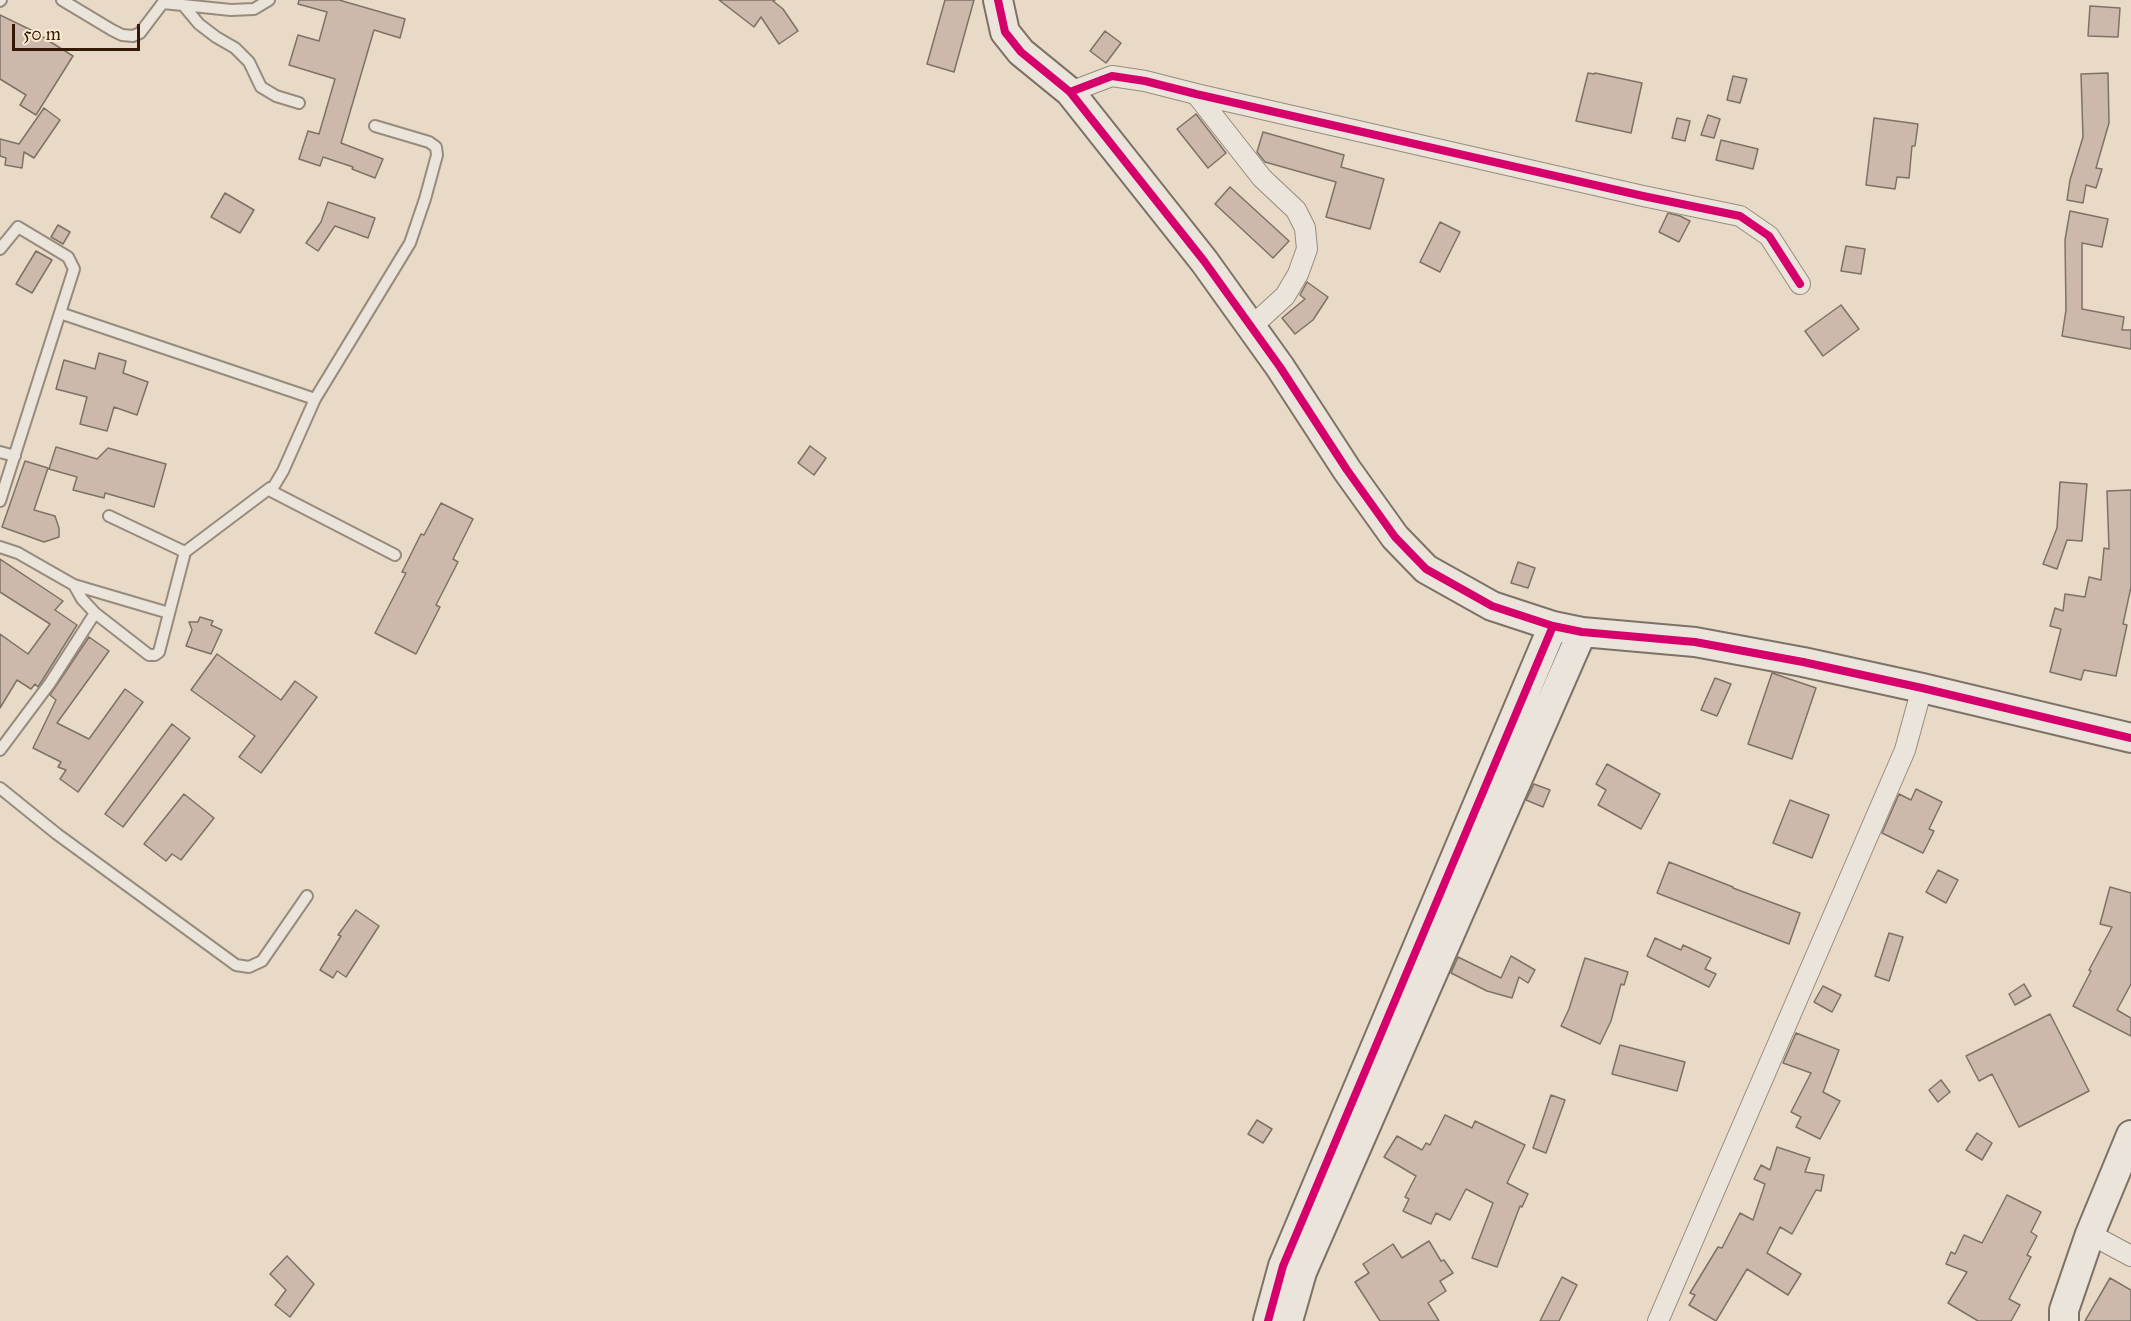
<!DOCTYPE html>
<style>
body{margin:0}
#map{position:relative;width:2131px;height:1321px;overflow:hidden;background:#e8dac6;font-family:"IM FELL Great Primer",serif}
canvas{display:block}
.scale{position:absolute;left:12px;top:24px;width:128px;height:27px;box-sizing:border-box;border:3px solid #351906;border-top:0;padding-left:8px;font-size:18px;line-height:21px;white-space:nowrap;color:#351906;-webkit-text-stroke:4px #f8e9d2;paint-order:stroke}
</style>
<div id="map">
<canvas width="2131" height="1321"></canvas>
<div class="scale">50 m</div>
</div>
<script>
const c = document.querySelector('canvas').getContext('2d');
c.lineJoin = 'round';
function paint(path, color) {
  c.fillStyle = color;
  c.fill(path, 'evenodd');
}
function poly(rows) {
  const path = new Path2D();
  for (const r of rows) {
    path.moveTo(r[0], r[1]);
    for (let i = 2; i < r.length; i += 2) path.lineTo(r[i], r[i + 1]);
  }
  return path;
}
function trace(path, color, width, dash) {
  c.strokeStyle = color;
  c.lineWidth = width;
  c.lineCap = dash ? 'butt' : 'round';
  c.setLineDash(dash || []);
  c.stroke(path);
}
const building = poly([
 [299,0,339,0,405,19,400,38,374,30,341,143,383,159,375,178,352,169,353,167,323,157,320,166,299,159,308,131,319,134,335,79,289,65,298,35,319,41,327,12,298,4,299,0],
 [719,0,775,0,773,1,783,9,798,31,779,44,761,17,754,27,719,0],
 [945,0,974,0,954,72,927,64,945,0],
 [2090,6,2120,8,2118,37,2088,36,2090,6],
 [0,15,33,31,73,56,36,115,20,105,26,95,0,79,0,15],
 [1105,31,1121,43,1106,63,1090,51,1105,31],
 [1588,73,1594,74,1595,73,1642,83,1631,133,1576,121,1588,73],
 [2108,73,2109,123,2096,168,2102,169,2096,188,2086,185,2083,203,2067,200,2070,180,2083,137,2081,74,2108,73],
 [1733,76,1747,79,1740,103,1727,100,1733,76],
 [44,108,60,120,34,158,24,152,22,168,5,165,6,158,0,156,0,139,19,144,44,108],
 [1196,114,1226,153,1208,168,1177,129,1196,114],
 [1708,115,1720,119,1714,138,1701,135,1708,115],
 [1677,118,1690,121,1685,141,1672,138,1677,118],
 [1874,118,1918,124,1915,146,1912,146,1909,178,1897,177,1895,189,1866,185,1874,118],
 [1263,132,1344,155,1341,167,1384,179,1370,229,1326,217,1336,182,1265,162,1257,152,1263,132],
 [1721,140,1758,149,1753,169,1716,160,1721,140],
 [1230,187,1289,241,1273,258,1215,204,1230,187],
 [225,193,254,210,240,233,211,217,225,193],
 [328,202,375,218,368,238,335,226,318,251,306,243,321,222,328,202],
 [2070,211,2108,219,2102,247,2082,243,2082,309,2124,317,2122,330,2131,330,2131,349,2062,336,2066,310,2065,240,2070,211],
 [1668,213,1680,216,1690,221,1679,242,1659,232,1668,213],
 [1440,222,1460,232,1440,272,1420,262,1440,222],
 [58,225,70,232,63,244,51,237,58,225],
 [1846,246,1865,249,1861,274,1841,271,1846,246],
 [36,251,52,260,32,293,16,284,36,251],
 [1307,282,1328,297,1313,320,1295,334,1282,318,1305,299,1300,295,1307,282],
 [1841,305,1859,329,1823,356,1805,331,1841,305],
 [99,353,126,361,123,373,148,382,137,415,114,407,107,431,80,424,87,397,56,389,64,360,95,369,99,353],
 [810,446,826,458,814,475,798,463,810,446],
 [56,447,97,459,108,448,166,464,154,507,105,493,104,498,73,490,77,477,49,469,56,447],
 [25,461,48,468,34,510,55,516,59,528,59,537,44,542,2,527,25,461],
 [2060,482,2087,484,2082,541,2067,540,2057,569,2043,564,2057,528,2060,482],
 [2131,490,2131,587,2123,624,2127,625,2116,676,2084,670,2081,680,2050,672,2061,629,2050,626,2055,608,2063,611,2065,594,2085,597,2089,577,2101,580,2104,548,2109,549,2107,491,2131,490],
 [441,503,473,519,453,559,458,562,436,605,440,607,416,654,375,633,406,573,402,572,421,534,424,535,441,503],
 [0,559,63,601,55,610,77,625,38,687,35,684,31,689,17,680,0,708,0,634,28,654,50,624,0,592,0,559],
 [1518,562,1535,568,1528,588,1511,583,1518,562],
 [200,617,213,621,211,625,222,630,211,654,186,646,192,630,189,622,198,622,200,617],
 [89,637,109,651,57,723,89,739,125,689,143,702,78,792,60,779,66,770,58,767,61,762,33,748,56,700,50,695,89,637],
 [217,654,281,700,295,681,317,697,261,773,239,757,255,736,191,690,217,654],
 [1772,673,1816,688,1792,759,1748,744,1772,673],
 [1715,678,1731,684,1717,716,1701,710,1715,678],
 [172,724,190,738,123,827,105,814,172,724],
 [1607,764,1660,794,1641,829,1598,805,1606,790,1596,784,1607,764],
 [1534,784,1550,790,1543,807,1526,800,1534,784],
 [1916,789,1942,802,1929,829,1934,831,1923,853,1882,833,1899,794,1911,800,1916,789],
 [184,794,214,818,181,860,172,854,166,861,144,844,184,794],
 [1790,800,1829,815,1812,858,1773,843,1790,800],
 [1669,862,1733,887,1733,888,1800,913,1789,944,1657,893,1669,862],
 [1938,870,1958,880,1946,903,1926,892,1938,870],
 [2110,887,2131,893,2131,984,2117,1010,2131,1018,2131,1036,2073,1006,2091,971,2089,970,2112,927,2100,924,2110,887],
 [356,910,379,926,346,977,337,971,333,978,320,970,341,936,338,935,356,910],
 [1889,933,1903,937,1889,981,1875,976,1889,933],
 [1655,938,1681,950,1683,945,1711,958,1705,969,1716,974,1709,987,1647,956,1655,938],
 [1511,956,1535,970,1528,983,1519,977,1512,998,1487,991,1451,973,1458,957,1501,978,1511,956],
 [1585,958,1628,972,1624,985,1621,984,1611,1021,1600,1044,1561,1026,1569,1009,1585,958],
 [2024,984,2031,996,2015,1005,2009,994,2024,984],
 [1823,986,1841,995,1832,1012,1814,1002,1823,986],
 [2050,1014,2089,1091,2019,1127,1992,1074,1979,1081,1966,1056,2050,1014],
 [1796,1033,1839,1050,1823,1092,1840,1101,1820,1139,1796,1127,1801,1117,1791,1112,1811,1073,1783,1063,1796,1033],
 [1620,1045,1685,1062,1677,1091,1612,1074,1620,1045],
 [1941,1080,1950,1092,1938,1102,1929,1090,1941,1080],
 [1551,1095,1565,1100,1546,1153,1533,1148,1551,1095],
 [1445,1115,1472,1128,1475,1121,1525,1145,1507,1183,1528,1194,1522,1207,1520,1206,1497,1267,1472,1258,1493,1203,1466,1189,1450,1220,1436,1213,1431,1224,1403,1211,1409,1199,1405,1197,1416,1176,1384,1157,1397,1136,1422,1150,1426,1143,1430,1145,1445,1115],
 [1257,1120,1272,1129,1263,1143,1248,1134,1257,1120],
 [1977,1133,1992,1143,1982,1160,1966,1150,1977,1133],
 [1777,1147,1810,1158,1805,1172,1824,1175,1821,1191,1816,1190,1792,1234,1780,1227,1767,1253,1801,1274,1788,1295,1747,1269,1716,1321,1689,1305,1695,1295,1690,1293,1718,1247,1722,1248,1740,1213,1753,1220,1765,1184,1754,1179,1761,1165,1770,1170,1777,1147],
 [2007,1195,2041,1212,2031,1232,2037,1236,2027,1255,2031,1257,2009,1299,2020,1305,2011,1321,1978,1321,1948,1303,1967,1272,1946,1264,1951,1252,1955,1254,1964,1235,1982,1243,2007,1195],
 [1429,1241,1441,1261,1444,1260,1453,1273,1440,1281,1446,1291,1428,1303,1439,1321,1380,1321,1355,1282,1369,1273,1363,1264,1393,1244,1402,1258,1429,1241],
 [287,1256,314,1284,290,1317,275,1305,286,1290,270,1274,287,1256],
 [1562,1277,1577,1285,1559,1321,1540,1321,1562,1277],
 [2110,1278,2131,1290,2131,1321,2085,1321,2110,1278]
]);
const lane = poly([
 [62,0,112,30,122,35,133,36,140,33,165,0],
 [0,1,1,0],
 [163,3,231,10,254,9,269,0],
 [183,5,199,24,216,37,235,48,249,62,261,87,276,96,299,103],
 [0,249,18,227,68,257,74,269,0,501],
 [60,313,315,399],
 [0,452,15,456],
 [271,491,395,555],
 [109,516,185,552,270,488,271,491,283,471,315,399,410,243,425,199,437,155,436,147,429,142,375,126],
 [0,547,18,553,74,585,169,613],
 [74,585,82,599,95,613,149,655,155,655,159,652,185,552],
 [0,750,50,683,95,613],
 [0,788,57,834,236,965,249,967,262,961,307,896]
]);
const street = poly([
 [1070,92,1112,76,1145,81,1196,94,1643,196,1740,216,1769,236,1800,284],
 [1196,94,1262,178,1296,210,1305,228,1307,249,1298,274,1285,296,1251,327],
 [2090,1234,2131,1256],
 [1658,1321,1905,750,1922,688]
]);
const secondary = poly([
 [998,0,1005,32,1021,52,1070,92,1204,261,1280,367,1347,470,1395,537,1426,569,1492,606,1553,626,1582,632,1695,642,1803,662,1922,688,2131,738],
 [1268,1321,1283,1266,1553,626],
 [1288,1321,1302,1272,1582,632],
 [2064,1321,2064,1310,2090,1234,2131,1135]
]);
const cycleway = poly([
 [998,0,1005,32,1021,52,1070,92,1204,261,1280,367,1347,470,1395,537,1426,569,1492,606,1553,626,1582,632,1695,642,1803,662,1922,688,2131,738],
 [1070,92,1112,76,1145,81,1196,94,1643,196,1740,216,1769,236,1800,284],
 [1268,1321,1283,1266,1553,626]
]);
paint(building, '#ccb9ac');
trace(building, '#7d7265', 1.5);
trace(lane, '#978b7e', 14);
trace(street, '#978b7e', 22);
trace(secondary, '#7d7265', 32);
trace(lane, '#ebe4da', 10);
trace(street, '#ebe4da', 20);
trace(secondary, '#ebe4da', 28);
trace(cycleway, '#d6006c', 8);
</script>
